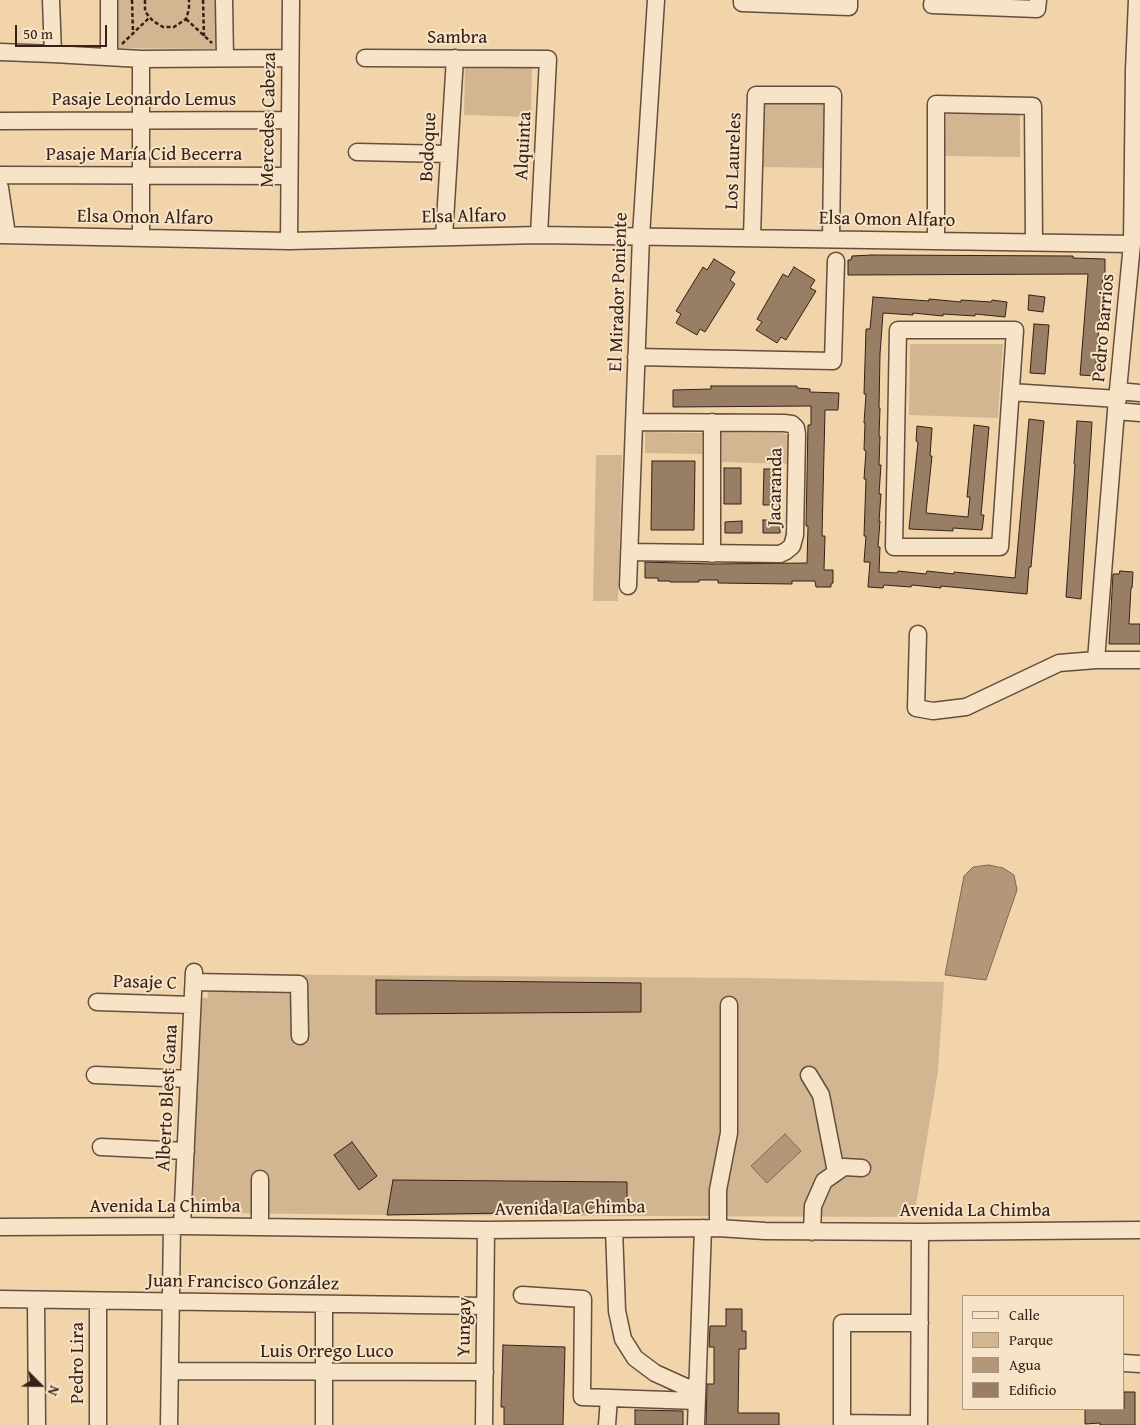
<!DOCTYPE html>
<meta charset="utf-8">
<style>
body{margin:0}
#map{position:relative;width:1140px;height:1425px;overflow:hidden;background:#f2d4ab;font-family:"Gentium Book Plus",serif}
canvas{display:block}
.legend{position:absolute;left:962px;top:1295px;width:162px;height:115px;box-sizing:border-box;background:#f7e3c8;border:1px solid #a99581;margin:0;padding:6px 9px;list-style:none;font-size:15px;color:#352117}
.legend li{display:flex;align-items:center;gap:10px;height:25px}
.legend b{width:25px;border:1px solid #a99581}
.north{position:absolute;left:15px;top:1360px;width:50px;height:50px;-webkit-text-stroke:4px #f7e3c8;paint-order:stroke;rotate:113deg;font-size:14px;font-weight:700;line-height:20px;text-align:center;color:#352117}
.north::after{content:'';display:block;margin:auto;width:18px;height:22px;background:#352117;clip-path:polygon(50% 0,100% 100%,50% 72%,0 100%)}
.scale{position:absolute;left:15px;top:25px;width:92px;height:22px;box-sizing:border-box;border:2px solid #352117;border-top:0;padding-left:6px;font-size:15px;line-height:18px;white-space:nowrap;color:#352117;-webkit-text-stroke:4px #f7e3c8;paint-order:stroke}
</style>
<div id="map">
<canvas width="1140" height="1425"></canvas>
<ul class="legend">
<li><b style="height:6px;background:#f7e3c8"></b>Calle</li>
<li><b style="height:14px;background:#d2b692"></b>Parque</li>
<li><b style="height:14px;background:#b29779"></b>Agua</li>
<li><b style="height:14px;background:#977e64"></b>Edificio</li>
</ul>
<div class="north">N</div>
<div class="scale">50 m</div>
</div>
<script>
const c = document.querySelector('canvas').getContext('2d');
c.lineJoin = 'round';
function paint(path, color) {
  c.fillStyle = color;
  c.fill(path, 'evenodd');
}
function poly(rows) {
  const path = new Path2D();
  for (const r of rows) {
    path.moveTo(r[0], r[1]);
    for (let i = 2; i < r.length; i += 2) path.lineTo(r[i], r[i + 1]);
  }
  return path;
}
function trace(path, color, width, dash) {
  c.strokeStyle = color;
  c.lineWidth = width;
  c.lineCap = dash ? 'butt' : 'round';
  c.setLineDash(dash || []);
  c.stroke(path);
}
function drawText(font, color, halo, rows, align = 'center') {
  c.font = font + ' "Gentium Book Plus",serif';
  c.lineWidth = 4;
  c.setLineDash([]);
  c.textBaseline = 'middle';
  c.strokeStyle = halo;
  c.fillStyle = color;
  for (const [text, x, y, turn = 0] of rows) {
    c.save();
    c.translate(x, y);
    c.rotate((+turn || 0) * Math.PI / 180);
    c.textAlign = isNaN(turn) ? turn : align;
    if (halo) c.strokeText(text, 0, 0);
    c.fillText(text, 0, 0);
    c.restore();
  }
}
const green = poly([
 [115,0,217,0,217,49,115,48],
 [465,66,532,67,531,117,464,115],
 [762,101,826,102,824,168,762,167],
 [946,109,1020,110,1020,157,945,156],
 [910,344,1003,344,998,418,909,415],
 [645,432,703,433,702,454,645,453],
 [721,432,782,433,787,435,789,438,789,464,722,462],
 [596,455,622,455,618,601,593,601],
 [206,974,751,978,944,982,938,1071,914,1217,387,1215,217,1213,189,1211,198,998,208,998]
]);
const water = poly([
 [989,865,1003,868,1014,875,1017,890,986,980,945,975,964,876,973,867,989,865],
 [785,1134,801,1151,767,1183,751,1166,785,1134]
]);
const building = poly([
 [872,255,1073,256,1073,258,1105,259,1105,275,1103,275,1095,376,1080,375,1088,274,848,275,848,260,851,260,852,256,872,255],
 [714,259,735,272,730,280,735,284,705,332,700,329,697,335,676,323,681,314,676,311,703,267,707,270,714,259],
 [794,267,815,280,810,288,816,291,786,340,781,337,777,343,756,330,762,322,757,319,783,274,788,277,794,267],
 [1029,295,1045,297,1043,312,1028,310,1029,295],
 [873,297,929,301,929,299,961,302,961,300,991,302,992,300,1007,302,1005,317,975,314,975,316,943,314,943,316,913,313,913,315,883,313,880,354,879,408,880,408,879,436,880,436,879,465,881,465,879,494,881,494,879,521,880,521,878,547,880,547,879,572,897,573,898,571,926,574,927,571,954,574,954,572,1015,578,1029,419,1044,421,1031,567,1029,567,1027,594,941,586,941,588,912,585,911,587,884,585,883,588,868,587,870,562,864,562,866,536,864,536,866,479,864,479,866,451,864,450,865,423,864,423,866,394,864,394,866,329,870,329,873,297],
 [1034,324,1049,325,1045,374,1030,373,1034,324],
 [711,386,797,386,797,388,810,389,810,392,839,393,838,410,825,410,822,536,825,536,824,570,833,570,833,583,831,584,831,587,816,587,815,581,792,581,792,584,718,583,718,580,699,580,699,582,670,582,670,581,658,581,658,578,645,578,645,562,712,564,807,563,808,526,806,526,808,425,811,425,811,406,673,407,673,390,711,389,711,386],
 [1077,421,1092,422,1081,599,1066,597,1075,464,1074,464,1077,421],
 [974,425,989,427,981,515,984,515,982,530,953,528,953,531,909,529,918,442,916,441,917,426,932,428,930,456,932,456,926,513,968,517,970,497,967,497,974,425],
 [652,461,695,461,694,530,651,530,652,461],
 [724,468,741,468,741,504,724,504,724,468],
 [764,469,780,469,780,505,763,505,764,469],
 [763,520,780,520,780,533,763,533,763,520],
 [742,521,742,533,725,533,725,522,742,521],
 [1120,571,1133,572,1132,588,1131,588,1129,624,1140,624,1140,644,1109,644,1113,574,1119,574,1120,571],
 [376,980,641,983,641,1012,376,1014,376,980],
 [352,1142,377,1176,359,1190,334,1155,352,1142],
 [393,1180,627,1182,627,1211,387,1215,393,1180],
 [726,1309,742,1309,742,1331,746,1331,746,1349,739,1349,738,1413,779,1413,779,1425,706,1425,707,1384,714,1384,714,1347,709,1347,710,1326,726,1326,726,1309],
 [503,1345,565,1347,563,1425,504,1425,504,1407,501,1407,503,1345],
 [1124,1392,1135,1392,1135,1425,1100,1425,1100,1423,1085,1424,1085,1409,1124,1409,1124,1392],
 [635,1410,683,1411,683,1425,635,1425,635,1410]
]);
const path = poly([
 [132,0,133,33],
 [145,0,145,11,147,14,153,21,163,27,174,27,186,19,189,9,189,0],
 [203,0,204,36],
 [186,19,212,43],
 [122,44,150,17]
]);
const minor = poly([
 [51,0,53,54],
 [109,0,109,57],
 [224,0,225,58],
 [742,0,742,3,849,7,849,0],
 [933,0,932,5,1037,9,1038,0],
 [0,52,53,54,141,59,290,58],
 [365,58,548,59,539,235],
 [141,59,141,238],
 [0,121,289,120],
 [357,152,449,154],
 [0,175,289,176],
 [0,188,7,235],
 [0,235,289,241,539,235,1132,244],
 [444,237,455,58],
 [752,238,756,95,833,95,831,239],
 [289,241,291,0],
 [936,241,936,104,1033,106,1034,242],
 [898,330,1015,330,1000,547,894,547,898,330],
 [636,357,833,361,836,261],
 [1118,391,1140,393],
 [1011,392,1118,399],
 [1116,411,1140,413],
 [629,552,780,554,786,551,792,546,795,535,797,434,796,428,792,424,784,423,634,422],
 [712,554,712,422],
 [628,586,641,236,656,0],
 [918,634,916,708,933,711,966,707,1059,663,1096,660,1140,660],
 [1096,660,1116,411,1132,244,1134,70,1137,0],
 [194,982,299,984,300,1036],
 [97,1002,192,1005],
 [95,1075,189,1079],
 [809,1075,821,1095,836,1172],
 [101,1147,186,1151],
 [260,1179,260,1227],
 [182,1226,194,972],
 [0,1227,182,1226,486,1230,718,1228,765,1231,920,1232,1140,1230],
 [718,1228,718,1190,729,1133,729,1005],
 [614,1229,617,1311,623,1339,635,1358,655,1373,686,1387,697,1388],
 [812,1232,813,1206,824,1181,844,1167,862,1168],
 [522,1295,583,1299,582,1397,696,1401],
 [0,1299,485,1306],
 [36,1300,37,1425],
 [1124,1363,1140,1364],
 [170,1371,485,1372],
 [919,1424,842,1423,842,1323,920,1323],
 [98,1425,98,1301],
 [169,1425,172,1226],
 [324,1425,324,1304],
 [484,1425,486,1230],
 [607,1425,609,1398],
 [696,1425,703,1228],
 [919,1425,920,1232]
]);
const streetNames = [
 ["Sambra",457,38],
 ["Pasaje Leonardo Lemus",144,100],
 ["Mercedes Cabeza",269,120,-89],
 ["Alquinta",524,146,-87],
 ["Bodoque",429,147,-87],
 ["Pasaje María Cid Becerra",144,155],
 ["Los Laureles",734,161,-88],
 ["Elsa Alfaro",464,217,-1],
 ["Elsa Omon Alfaro",145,218,1],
 ["Elsa Omon Alfaro",887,220,1],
 ["El Mirador Poniente",619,292,-88],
 ["Pedro Barrios",1104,328,-85],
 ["Jacaranda",776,487,-89],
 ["Pasaje C",145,983,2],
 ["Alberto Blest Gana",168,1098,-87],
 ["Avenida La Chimba",165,1207],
 ["Avenida La Chimba",570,1209,-1],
 ["Avenida La Chimba",975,1211],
 ["Juan Francisco González",243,1283,1],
 ["Yungay",465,1327,-89],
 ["Luis Orrego Luco",327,1352],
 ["Pedro Lira",78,1363,-90]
];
paint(green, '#d2b692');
paint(water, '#b29779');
trace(water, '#806852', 1);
paint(building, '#977e64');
trace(building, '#352117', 1);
trace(minor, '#644e3c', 19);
trace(path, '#352117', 2.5, [4, 2.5]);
trace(minor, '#f7e3c8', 16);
drawText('19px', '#352117', '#f7e3c8', streetNames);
</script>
